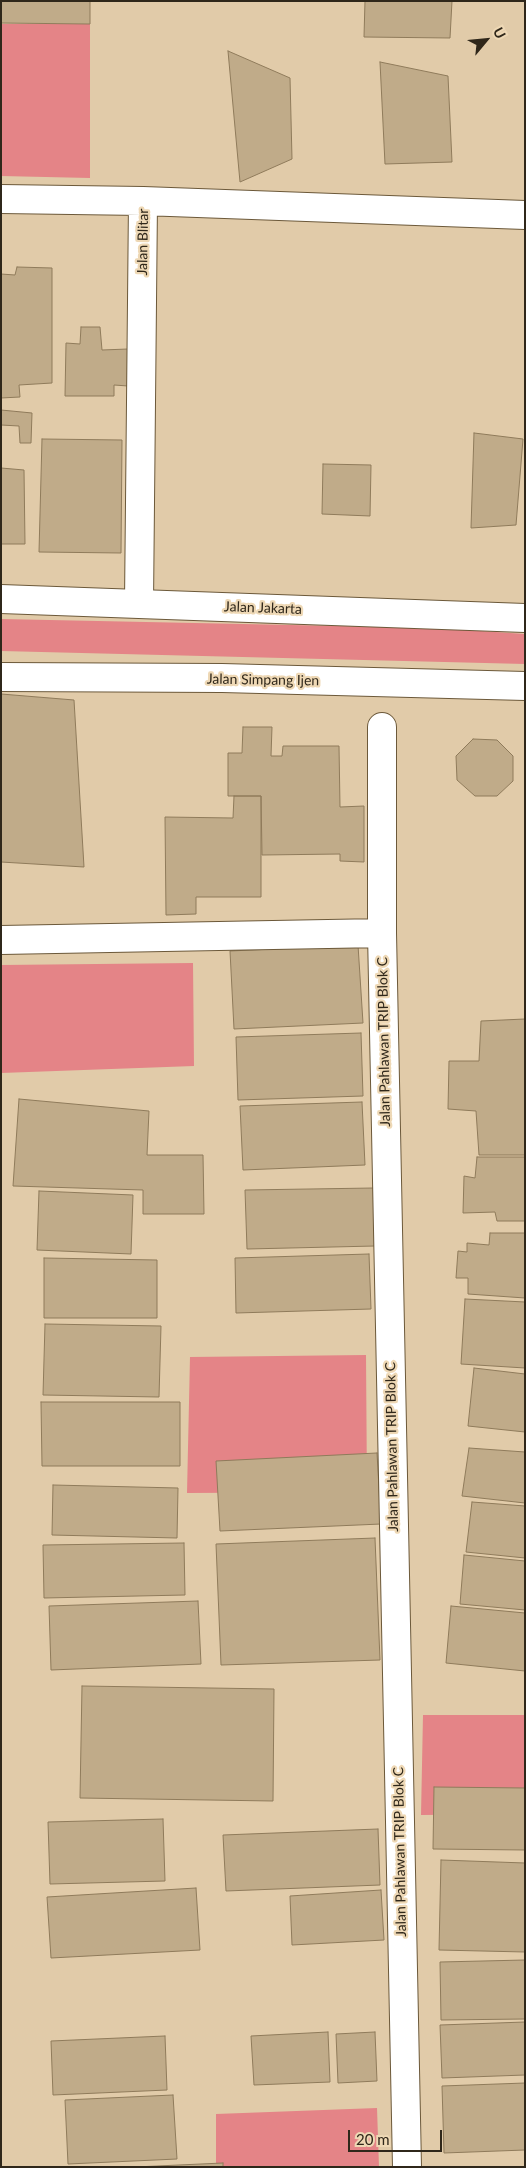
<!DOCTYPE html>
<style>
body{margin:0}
#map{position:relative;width:526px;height:2168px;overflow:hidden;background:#e1cba9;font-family:Lato,sans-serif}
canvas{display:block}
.frame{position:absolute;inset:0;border:2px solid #2f271a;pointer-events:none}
.north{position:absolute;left:461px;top:15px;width:50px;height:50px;-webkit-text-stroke:4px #eed8b5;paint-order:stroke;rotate:62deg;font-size:14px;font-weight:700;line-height:20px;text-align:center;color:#2f271a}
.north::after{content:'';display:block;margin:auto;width:18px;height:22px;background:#2f271a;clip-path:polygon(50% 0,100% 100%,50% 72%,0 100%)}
.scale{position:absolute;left:348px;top:2130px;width:94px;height:22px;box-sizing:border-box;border:2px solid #2f271a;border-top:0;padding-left:6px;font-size:15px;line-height:18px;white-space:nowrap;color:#2f271a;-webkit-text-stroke:4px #eed8b5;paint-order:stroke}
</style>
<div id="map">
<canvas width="526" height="2168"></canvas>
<div class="frame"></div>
<div class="north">U</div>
<div class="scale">20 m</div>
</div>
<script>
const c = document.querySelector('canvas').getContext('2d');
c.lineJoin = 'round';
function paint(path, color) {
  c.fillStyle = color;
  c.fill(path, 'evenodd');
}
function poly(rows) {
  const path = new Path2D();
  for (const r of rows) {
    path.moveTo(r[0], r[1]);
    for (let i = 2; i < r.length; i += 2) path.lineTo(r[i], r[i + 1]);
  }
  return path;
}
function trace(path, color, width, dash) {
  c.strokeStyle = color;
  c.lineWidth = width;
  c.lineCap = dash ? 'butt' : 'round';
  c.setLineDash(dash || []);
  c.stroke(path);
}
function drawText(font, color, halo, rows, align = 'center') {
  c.font = font + ' Lato,sans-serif';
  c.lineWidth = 4.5;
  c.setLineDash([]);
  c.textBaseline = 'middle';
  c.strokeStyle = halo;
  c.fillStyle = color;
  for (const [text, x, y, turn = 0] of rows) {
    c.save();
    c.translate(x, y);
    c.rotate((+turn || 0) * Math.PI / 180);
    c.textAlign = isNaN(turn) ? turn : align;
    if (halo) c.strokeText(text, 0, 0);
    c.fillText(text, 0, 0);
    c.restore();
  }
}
const green = poly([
 [1,24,90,24,90,178,1,176],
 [1,619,436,628,525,634,525,664,1,651],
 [193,963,194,1066,1,1073,1,965],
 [366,1355,367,1492,187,1493,190,1357],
 [423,1715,525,1715,525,1814,421,1815],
 [377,2108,379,2167,216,2167,216,2114]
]);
const building = poly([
 [1,1,90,1,90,24,1,23,1,1],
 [365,1,452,1,450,38,364,37,365,1],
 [228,51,290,78,292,159,240,182,228,51],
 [380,62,448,76,452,162,385,164,380,62],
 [17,267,52,268,52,383,19,385,20,397,1,398,1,274,15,275,17,267],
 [81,327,100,327,102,350,128,349,128,386,114,385,114,396,65,396,66,343,80,344,81,327],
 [1,410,32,413,31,443,20,443,19,426,1,425,1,410],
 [474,433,523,439,516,525,471,528,474,433],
 [42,439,122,440,121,553,39,552,42,439],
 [323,464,371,465,370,516,322,514,323,464],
 [1,468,24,470,25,544,1,544,1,468],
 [1,694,74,700,84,867,1,862,1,694],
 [243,727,272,727,271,756,282,756,283,746,339,746,340,807,364,806,364,862,340,861,340,854,262,855,261,796,228,796,228,753,242,753,243,727],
 [473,739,497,740,513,756,513,781,497,796,475,796,457,780,456,756,473,739],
 [234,796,261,796,261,897,196,897,196,914,166,915,165,817,233,818,234,796],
 [358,945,363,1023,234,1029,230,951,358,945],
 [525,1019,525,1155,479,1155,476,1111,448,1109,449,1061,479,1061,481,1021,525,1019],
 [361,1033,363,1096,238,1100,236,1037,361,1033],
 [19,1099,149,1111,147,1155,203,1155,204,1214,143,1214,143,1190,13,1186,19,1099],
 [362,1102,365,1165,243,1170,240,1106,362,1102],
 [477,1157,525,1157,525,1221,497,1221,495,1212,463,1213,464,1176,475,1178,477,1157],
 [374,1188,375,1246,247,1249,245,1190,374,1188],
 [39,1191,133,1195,131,1254,37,1250,39,1191],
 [490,1233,525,1233,525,1298,468,1294,468,1278,456,1278,458,1251,467,1252,467,1243,489,1245,490,1233],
 [369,1254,371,1309,236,1313,235,1258,369,1254],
 [44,1258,157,1260,157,1318,44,1318,44,1258],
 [465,1299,525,1302,525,1368,461,1364,465,1299],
 [45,1324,161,1326,159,1397,43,1395,45,1324],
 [474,1368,525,1374,525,1432,468,1426,474,1368],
 [41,1402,180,1402,180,1466,42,1466,41,1402],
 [469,1448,525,1452,525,1503,462,1496,469,1448],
 [377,1453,381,1524,220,1531,216,1461,377,1453],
 [53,1485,178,1488,177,1538,52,1535,53,1485],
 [472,1502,525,1506,525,1558,466,1552,472,1502],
 [375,1538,380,1660,221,1665,216,1544,375,1538],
 [184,1543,185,1595,44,1598,43,1545,184,1543],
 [464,1555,525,1561,525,1610,460,1604,464,1555],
 [198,1601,201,1664,51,1670,49,1606,198,1601],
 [451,1606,525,1613,525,1671,446,1663,451,1606],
 [82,1686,274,1689,273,1801,80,1798,82,1686],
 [434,1787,525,1788,525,1850,433,1849,434,1787],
 [163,1819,165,1881,50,1884,48,1822,163,1819],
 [378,1829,380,1885,226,1891,223,1835,378,1829],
 [441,1860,525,1863,525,1952,439,1950,441,1860],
 [196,1888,200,1950,51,1958,47,1897,196,1888],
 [381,1890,384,1940,292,1945,290,1896,381,1890],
 [525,1960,525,2019,441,2020,440,1962,525,1960],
 [525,2022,525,2075,442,2078,440,2025,525,2022],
 [328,2032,330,2082,254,2085,251,2036,328,2032],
 [375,2032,377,2081,338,2083,336,2034,375,2032],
 [165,2036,167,2090,53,2095,51,2041,165,2036],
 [525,2083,525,2150,444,2153,442,2086,525,2083],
 [173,2095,177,2159,68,2164,65,2100,173,2095],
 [223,2163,223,2167,135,2167,223,2163]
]);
const minor = poly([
 [1,199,143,201],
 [139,603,143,201,525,215],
 [382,727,382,933,407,2167],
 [1,940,382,933]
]);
const major = poly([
 [1,599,525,618],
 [1,677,222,678,525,686]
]);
const streetNames = [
 ["Jalan Blitar",143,242,-89],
 ["Jalan Jakarta",263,608,2],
 ["Jalan Simpang Ijen",263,680,1],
 ["Jalan Pahlawan TRIP Blok C",384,1042,-91],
 ["Jalan Pahlawan TRIP Blok C",392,1447,-91],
 ["Jalan Pahlawan TRIP Blok C",400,1852,-91]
];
paint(green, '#e48487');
paint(building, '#c0ab89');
trace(building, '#8f7b5b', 1);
trace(minor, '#6c593a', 30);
trace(major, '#6c593a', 30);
trace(minor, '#fff', 28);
trace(major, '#fff', 28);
drawText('14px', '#2f271a', '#eed8b5', streetNames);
</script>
